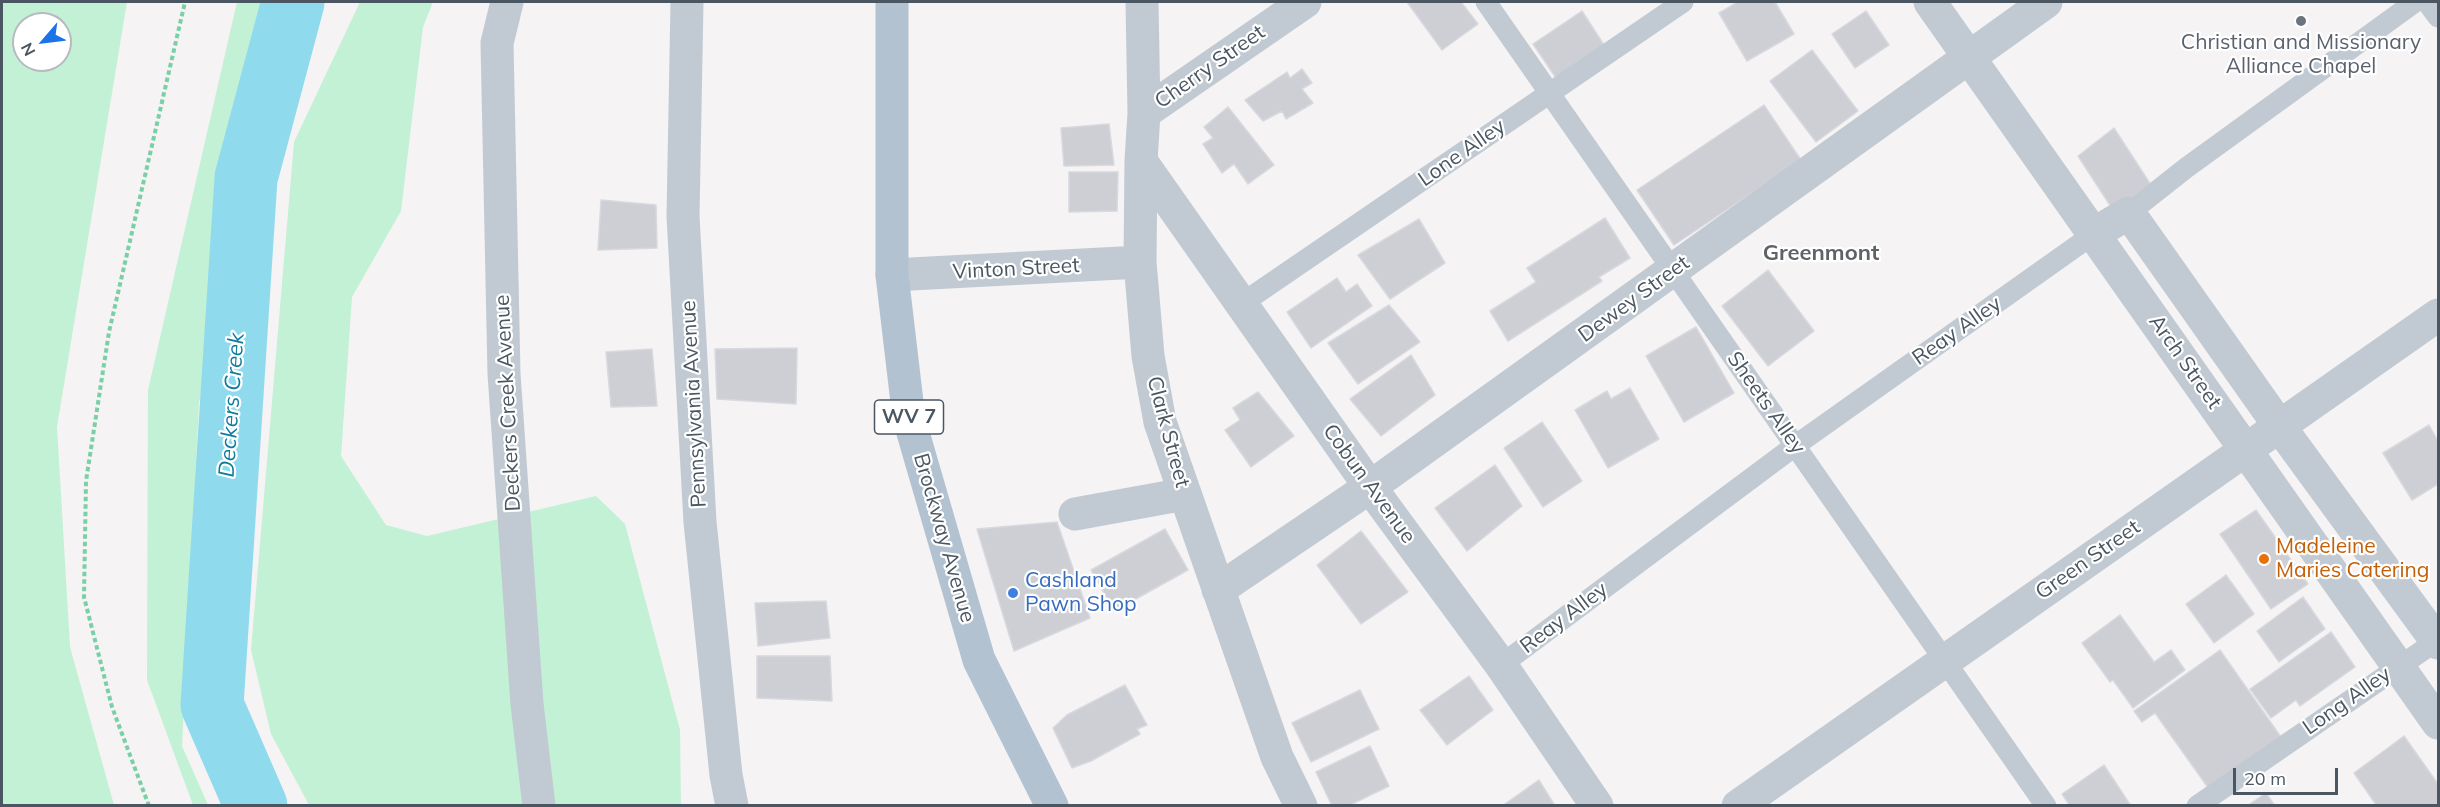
<!DOCTYPE html>
<style>
body{margin:0}
#map{position:relative;width:2440px;height:807px;overflow:hidden;background:#f5f3f3;font-family:Mulish,sans-serif}
canvas{display:block}
.frame{position:absolute;inset:0;border:3px solid #4a5661;pointer-events:none}
.north{position:absolute;left:12px;top:12px;width:60px;height:60px;box-sizing:border-box;background:#fff;border:2px solid #b7bbc0;border-radius:50%;rotate:242deg;font-size:16px;font-weight:700;line-height:24px;text-align:center;color:#4a5661}
.north::after{content:'';display:block;margin:auto;width:21px;height:27px;background:#1a73e8;clip-path:polygon(50% 0,100% 100%,50% 72%,0 100%)}
.scale{position:absolute;left:2233px;top:768px;width:105px;height:27px;box-sizing:border-box;border:3px solid #4a5661;border-top:0;padding-left:8px;font-size:18px;line-height:21px;white-space:nowrap;color:#4a5661;-webkit-text-stroke:4px #fff;paint-order:stroke}
</style>
<div id="map">
<canvas width="2440" height="807"></canvas>
<div class="frame"></div>
<div class="north">N</div>
<div class="scale">20 m</div>
</div>
<script>
const c = document.querySelector('canvas').getContext('2d');
c.lineJoin = 'round';
function paint(path, color) {
  c.fillStyle = color;
  c.fill(path, 'evenodd');
}
function poly(rows) {
  const path = new Path2D();
  for (const r of rows) {
    path.moveTo(r[0], r[1]);
    for (let i = 2; i < r.length; i += 2) path.lineTo(r[i], r[i + 1]);
  }
  return path;
}
function trace(path, color, width, dash) {
  c.strokeStyle = color;
  c.lineWidth = width;
  c.lineCap = dash ? 'butt' : 'round';
  c.setLineDash(dash || []);
  c.stroke(path);
}
function drawText(font, color, halo, rows, align = 'center') {
  c.font = font + ' Mulish,sans-serif';
  c.lineWidth = 4.5;
  c.setLineDash([]);
  c.textBaseline = 'middle';
  c.strokeStyle = halo;
  c.fillStyle = color;
  for (const [text, x, y, turn = 0] of rows) {
    c.save();
    c.translate(x, y);
    c.rotate((+turn || 0) * Math.PI / 180);
    c.textAlign = isNaN(turn) ? turn : align;
    if (halo) c.strokeText(text, 0, 0);
    c.fillText(text, 0, 0);
    c.restore();
  }
}
const green = poly([
 [2,2,127,2,57,427,70,647,114,805,2,805],
 [24,24,60,24,60,60,24,60],
 [237,2,283,2,199,403,182,746,208,805,193,805,147,680,148,390],
 [360,2,433,2,423,27,401,211,352,297,341,456,386,525,427,536,596,496,625,524,680,730,681,805,309,805,271,734,251,650,294,142]
]);
const river = poly([
 [256,806,212,705,246,178,293,2]
]);
const building = poly([
 [1407,2,1461,2,1478,24,1442,50,1407,2],
 [1738,2,1775,2,1794,34,1747,61,1719,13,1738,2],
 [1582,11,1604,45,1556,78,1533,44,1582,11],
 [1866,11,1889,45,1855,68,1832,34,1866,11],
 [1812,50,1858,111,1816,142,1770,81,1812,50],
 [1302,69,1312,83,1302,89,1313,103,1286,119,1282,111,1263,121,1245,100,1287,72,1290,78,1302,69],
 [1764,105,1801,160,1674,245,1637,190,1764,105],
 [1228,107,1274,165,1248,184,1234,164,1222,173,1203,144,1213,138,1204,127,1228,107],
 [1109,124,1114,165,1064,166,1061,128,1109,124],
 [2114,128,2151,185,2113,210,2078,156,2114,128],
 [1069,172,1118,172,1117,211,1069,212,1069,172],
 [601,200,656,205,657,248,598,250,601,200],
 [1605,218,1630,258,1599,277,1602,281,1508,341,1490,311,1536,282,1527,268,1605,218],
 [1419,219,1445,263,1390,299,1358,255,1419,219],
 [1768,270,1814,331,1768,366,1722,306,1768,270],
 [1337,278,1346,292,1357,284,1372,306,1311,348,1287,312,1337,278],
 [1389,305,1420,342,1358,384,1328,343,1389,305],
 [1696,327,1734,393,1684,422,1646,356,1696,327],
 [797,348,796,404,717,399,715,349,797,348],
 [652,349,657,406,611,407,606,352,652,349],
 [1411,355,1435,395,1381,436,1350,399,1411,355],
 [1630,388,1659,439,1608,468,1575,410,1607,391,1611,399,1630,388],
 [1258,392,1294,436,1251,467,1225,430,1240,420,1233,408,1258,392],
 [1542,422,1582,481,1543,507,1504,448,1542,422],
 [2429,425,2438,441,2438,484,2412,500,2383,453,2429,425],
 [1495,465,1522,506,1467,551,1435,508,1495,465],
 [2256,510,2308,584,2271,609,2220,534,2256,510],
 [1057,522,1090,618,1014,651,977,529,1057,522],
 [1165,529,1188,570,1114,611,1091,570,1165,529],
 [1361,531,1408,592,1361,624,1317,565,1361,531],
 [2226,575,2254,614,2214,643,2186,604,2226,575],
 [2303,597,2325,629,2279,662,2257,631,2303,597],
 [826,601,830,638,758,646,755,603,826,601],
 [2120,615,2154,662,2171,650,2185,670,2133,708,2113,680,2110,682,2082,643,2120,615],
 [2331,632,2355,667,2300,706,2296,700,2271,718,2250,689,2331,632],
 [2220,650,2281,737,2209,789,2155,713,2142,722,2134,711,2220,650],
 [757,656,830,656,832,701,757,698,757,656],
 [1469,676,1493,710,1447,745,1420,710,1469,676],
 [1125,685,1147,725,1137,729,1140,734,1091,761,1072,768,1053,728,1067,715,1125,685],
 [1360,690,1379,729,1311,762,1292,723,1360,690],
 [2404,736,2438,784,2438,806,2377,806,2354,773,2404,736],
 [1370,746,1389,786,1348,806,1332,806,1316,772,1370,746],
 [2104,765,2131,806,2070,806,2062,794,2104,765],
 [1539,780,1555,806,1502,806,1539,780],
 [2266,793,2275,806,2247,806,2266,793]
]);
const path = poly([
 [149,806,112,707,84,597,86,481,109,332,185,2]
]);
const lane = poly([
 [1486,2,2046,806],
 [2427,2,2438,17],
 [2129,213,2186,168,2415,2],
 [1241,304,1683,2],
 [1501,665,1796,445,2095,233],
 [2197,806,2438,640]
]);
const street = poly([
 [507,2,497,43,504,374,527,704,539,806],
 [687,2,683,216,700,522,726,775,732,806],
 [1142,2,1144,113,1141,161,1140,262,1148,356,1160,422,1277,757,1301,806],
 [1930,2,2438,723],
 [1144,113,1305,2],
 [1141,161,1370,487,1501,665,1597,806],
 [2095,233,2129,213,2280,427,2438,643],
 [892,275,1140,262],
 [1075,514,1185,494],
 [1218,590,1370,487,2046,2],
 [1738,806,2438,315]
]);
const primary = poly([
 [892,2,892,275,909,419,979,660,1052,806]
]);
const markers = [
 [2301,21,6,"#6b7280"],
 [2264,559,6,"#e8710a"],
 [1013,593,6,"#3f7fe0"]
];
const shields = [
 [909,417,69]
];
const shieldNames = [
 ["WV 7",909,417]
];
const worshipNames = [
 ["Christian and Missionary",2301,43],
 ["Alliance Chapel",2301,67]
];
const streetNames = [
 ["Cherry Street",1210,67,-35],
 ["Lone Alley",1462,153,-35],
 ["Vinton Street",1016,269,-3],
 ["Dewey Street",1634,299,-36],
 ["Reay Alley",1957,331,-35],
 ["Arch Street",2185,362,55],
 ["Deckers Creek Avenue",508,403,-93],
 ["Sheets Alley",1766,403,55],
 ["Pennsylvania Avenue",694,404,-93],
 ["Clark Street",1168,432,75],
 ["Cobun Avenue",1369,484,54],
 ["Brockway Avenue",944,538,74],
 ["Green Street",2088,560,-35],
 ["Reay Alley",1564,618,-37],
 ["Long Alley",2347,701,-35]
];
const foodNames = [
 ["Madeleine",2276,547],
 ["Maries Catering",2276,571]
];
const shopNames = [
 ["Cashland",1025,581],
 ["Pawn Shop",1025,605]
];
const neighbourhoodNames = [
 ["Greenmont",1821,253]
];
const waterNames = [
 ["Deckers Creek",232,405,-86]
];
paint(green, '#c3f1d5');
trace(river, '#90daee', 63);
paint(building, '#cdcfd5');
trace(building, '#d7d9de', 1.5);
trace(path, '#7ad0a6', 4, [4.5, 3]);
trace(lane, '#c1cad2', 21);
trace(street, '#c1cad2', 33);
trace(primary, '#b3c2d1', 33);
for (const [x, y, r, color] of markers) {
  const dot = new Path2D();
  dot.arc(x, y, r, 0, 2 * Math.PI);
  c.fillStyle = color;
  c.fill(dot);
  trace(dot, '#fff', 2);
}
for (const [x, y, w] of shields) {
  const box = new Path2D();
  box.roundRect(x - w / 2, y - 17, w, 34, 4.5);
  c.fillStyle = '#fff';
  c.fill(box);
  trace(box, '#4a5661', 1.5);
}
drawText('bold 20px', '#4a5661', null, shieldNames);
drawText('21px', '#5b616d', '#fff', worshipNames);
drawText('21px', '#4a5661', '#fff', streetNames);
drawText('21px', '#c56008', '#fff', foodNames, 'left');
drawText('21px', '#366cbe', '#fff', shopNames, 'left');
drawText('bold 22px', '#5f6368', '#fff', neighbourhoodNames);
drawText('italic 22px', '#0c7c9b', '#fff', waterNames);
</script>
